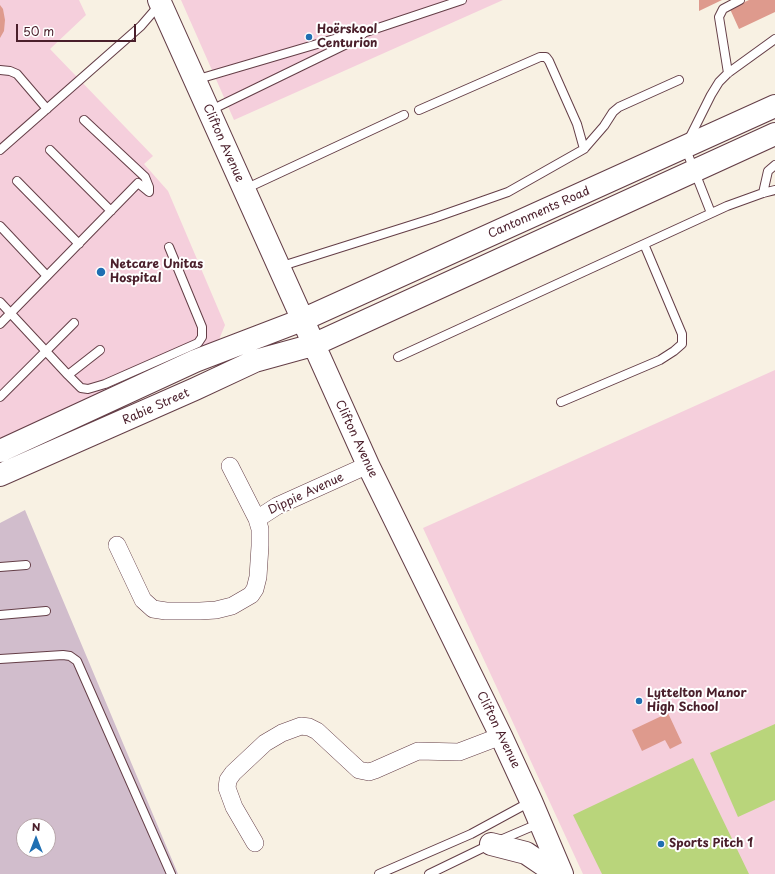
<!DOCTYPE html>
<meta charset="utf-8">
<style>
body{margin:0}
#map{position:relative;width:775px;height:874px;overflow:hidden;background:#f8f1e3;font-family:"Playpen Sans",sans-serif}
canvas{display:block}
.north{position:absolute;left:16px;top:818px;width:40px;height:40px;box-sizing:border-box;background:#fff;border:1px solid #b7a5aa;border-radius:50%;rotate:0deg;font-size:11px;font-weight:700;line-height:16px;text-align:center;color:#4a1f2b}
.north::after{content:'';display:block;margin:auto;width:14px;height:18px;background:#1f6fb2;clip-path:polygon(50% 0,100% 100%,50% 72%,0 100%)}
.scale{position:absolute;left:16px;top:24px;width:120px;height:18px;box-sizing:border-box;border:2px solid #4a1f2b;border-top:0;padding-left:5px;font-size:12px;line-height:14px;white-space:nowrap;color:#4a1f2b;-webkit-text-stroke:3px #fff;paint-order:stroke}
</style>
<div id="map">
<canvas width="775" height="874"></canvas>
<div class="north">N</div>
<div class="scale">50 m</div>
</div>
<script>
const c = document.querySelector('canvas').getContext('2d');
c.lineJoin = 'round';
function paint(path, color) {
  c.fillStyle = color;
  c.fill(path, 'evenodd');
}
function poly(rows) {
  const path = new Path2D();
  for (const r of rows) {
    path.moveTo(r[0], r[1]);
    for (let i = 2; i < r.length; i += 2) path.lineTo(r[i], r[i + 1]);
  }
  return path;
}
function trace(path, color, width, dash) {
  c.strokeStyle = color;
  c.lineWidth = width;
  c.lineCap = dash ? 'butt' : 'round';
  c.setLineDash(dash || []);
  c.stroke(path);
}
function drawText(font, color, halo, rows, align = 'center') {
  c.font = font + ' "Playpen Sans",sans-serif';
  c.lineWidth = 4;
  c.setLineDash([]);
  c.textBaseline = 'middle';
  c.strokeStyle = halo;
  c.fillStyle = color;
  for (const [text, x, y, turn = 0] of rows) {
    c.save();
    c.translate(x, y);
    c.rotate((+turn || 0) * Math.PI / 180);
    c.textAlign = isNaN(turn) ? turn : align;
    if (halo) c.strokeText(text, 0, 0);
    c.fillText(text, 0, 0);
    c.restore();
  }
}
const built = poly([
 [0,0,79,0,86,15,50,49,153,156,144,164,168,191,225,325,218,342,0,442],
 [181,0,503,0,234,120],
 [775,370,775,874,583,874,423,528]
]);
const industrial = poly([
 [25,510,178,874,0,874,0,523],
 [24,826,48,826,48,850,24,850]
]);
const green = poly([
 [775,724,775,800,738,817,710,753],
 [693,758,749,874,602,874,573,815]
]);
const building = poly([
 [699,0,722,0,699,11],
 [749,0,775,0,775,12,739,29,730,9],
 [0,5,3,9,5,20,4,31,0,38],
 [668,713,682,743,670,749,665,740,642,751,632,730]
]);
const lane = poly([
 [0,70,10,71,17,74,47,109],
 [728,73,719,17,723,9,740,0],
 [195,80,341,37,363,33,462,0],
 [419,110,540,57,546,57,549,61,577,124,584,149],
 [209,111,353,41,363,34],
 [0,150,141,26,160,4],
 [50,150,111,211],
 [17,181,79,244],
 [245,189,404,115],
 [763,193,768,171,775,165],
 [711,213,685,147,711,95,719,82,728,73,775,39],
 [0,226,47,276],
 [279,267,434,218,508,192,584,149,604,126,613,112,619,107,679,80],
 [0,302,68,375,100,350],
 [0,324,138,183,149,192,149,187,145,177,84,120],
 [398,357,727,206,763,193,775,190],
 [68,375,81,388,88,389,105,384,198,343,202,337,202,327,169,247],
 [0,397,74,323],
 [561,402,660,360,674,351,682,344,682,334,644,244],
 [0,567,26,565],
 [0,615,46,611],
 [0,659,63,655,70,656,77,661,171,874],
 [379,874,471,834,530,802],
 [429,874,491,844,540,823]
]);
const street = poly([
 [230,466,257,519],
 [117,545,143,600,153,609,166,611,200,611,216,610,232,606,251,595,255,589,258,577,260,546,260,529,257,519,277,506,368,465],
 [255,843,234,807,227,788,228,780,233,773,265,743,282,733,301,726,309,727,317,731,359,770,369,772,375,770,418,751,459,752,501,736]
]);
const secondary = poly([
 [159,0,368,465,501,736,531,801,562,874],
 [0,451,195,361,302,320,775,106],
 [0,475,195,389,255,361,313,345,775,134],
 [491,844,526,853,557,874]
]);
const markers = [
 [309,37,4,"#1f6fb2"],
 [101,272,5,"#1f6fb2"],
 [639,701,4,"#1f6fb2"],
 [661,844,4,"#1f6fb2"]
];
const poiNames = [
 ["Hoërskool",317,30],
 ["Centurion",317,44],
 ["Netcare Unitas",110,265],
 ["Hospital",110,279],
 ["Lyttelton Manor",647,694],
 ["High School",647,708],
 ["Sports Pitch 1",669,844]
];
const streetNames = [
 ["Clifton Avenue",223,143,66],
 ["Cantonments Road",539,213,-24],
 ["Rabie Street",156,407,-24],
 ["Clifton Avenue",356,439,65],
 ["Dippie Avenue",306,494,-25],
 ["Clifton Avenue",498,730,64]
];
paint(built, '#f5cfdc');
paint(industrial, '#d1bdcc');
paint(green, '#b9d57b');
paint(building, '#de9a8d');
trace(lane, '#643e47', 10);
trace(street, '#643e47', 18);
trace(secondary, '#643e47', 24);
trace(lane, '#fff', 8);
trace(street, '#fff', 17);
trace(secondary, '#fff', 22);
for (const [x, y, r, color] of markers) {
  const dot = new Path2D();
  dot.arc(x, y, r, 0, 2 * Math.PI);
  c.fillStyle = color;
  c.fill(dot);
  trace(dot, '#fff', 1.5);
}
drawText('bold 12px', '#4a1f2b', '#fff', poiNames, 'left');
drawText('12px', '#4a1f2b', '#fff', streetNames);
</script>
